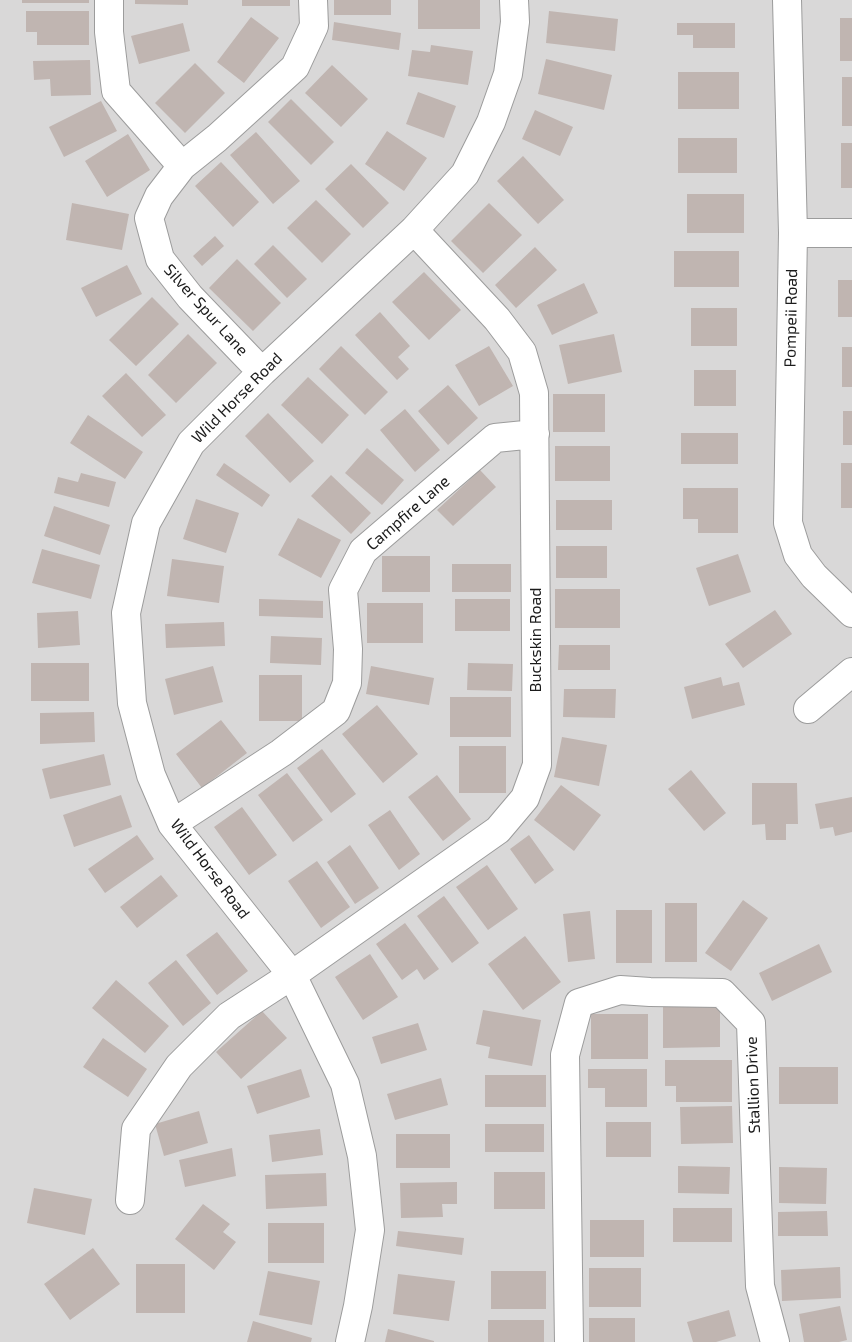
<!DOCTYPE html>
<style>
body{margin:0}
canvas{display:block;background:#ece6e1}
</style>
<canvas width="852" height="1342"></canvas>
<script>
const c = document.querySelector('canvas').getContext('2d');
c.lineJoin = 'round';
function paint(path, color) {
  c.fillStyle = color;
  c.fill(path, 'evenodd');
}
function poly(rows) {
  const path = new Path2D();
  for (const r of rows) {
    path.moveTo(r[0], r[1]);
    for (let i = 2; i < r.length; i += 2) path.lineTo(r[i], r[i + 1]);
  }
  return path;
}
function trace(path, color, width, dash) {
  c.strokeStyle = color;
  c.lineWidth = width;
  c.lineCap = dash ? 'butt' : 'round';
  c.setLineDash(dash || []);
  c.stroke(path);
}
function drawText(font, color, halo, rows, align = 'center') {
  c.font = font + ' "Exo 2",sans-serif';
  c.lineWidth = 4.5;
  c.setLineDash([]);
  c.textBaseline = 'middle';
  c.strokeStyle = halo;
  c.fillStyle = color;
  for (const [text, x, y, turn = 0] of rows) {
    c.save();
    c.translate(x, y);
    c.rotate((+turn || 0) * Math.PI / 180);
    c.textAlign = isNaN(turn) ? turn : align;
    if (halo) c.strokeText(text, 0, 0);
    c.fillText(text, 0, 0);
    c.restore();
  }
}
const residential = poly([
 [0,0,852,0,852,1342,0,1342]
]);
const building = poly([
 [22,0,89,0,89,3,22,3],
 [135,0,188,0,188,5,135,4],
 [242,0,290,0,290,6,242,6],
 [334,0,391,0,391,15,334,15],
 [418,0,480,0,480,29,418,29],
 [26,11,89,11,89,45,37,45,37,32,26,32],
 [549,11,618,19,615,51,546,43],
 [251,17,279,38,244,83,217,62],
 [840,18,852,18,852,61,840,61],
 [334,22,401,33,399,50,332,40],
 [183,23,190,51,139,64,131,36],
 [677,23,735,23,735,48,693,48,693,35,677,35],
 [431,45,473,51,468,85,408,76,412,50,430,52],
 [546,59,612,75,604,110,538,94],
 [90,60,91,95,51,96,50,79,34,80,33,61],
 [195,63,225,93,185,133,155,103],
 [332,65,368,99,341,127,305,93],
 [678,72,739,72,739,109,678,109],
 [842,77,852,77,852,126,842,126],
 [418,92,456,106,444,138,406,124],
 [291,99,334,142,311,165,268,122],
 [101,101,117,131,64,157,49,127],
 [535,110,573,127,560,156,522,139],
 [387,131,427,158,404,191,365,164],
 [256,132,300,181,273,204,230,155],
 [128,134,150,170,107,197,85,161],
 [678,138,737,138,737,173,678,173],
 [841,143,852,143,852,188,841,188],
 [523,156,564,200,538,224,497,181],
 [221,162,259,202,233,227,195,186],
 [351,164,389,203,363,228,325,189],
 [687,194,744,194,744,233,687,233],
 [316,200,351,234,322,263,287,228],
 [72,203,129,214,122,250,66,240],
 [489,203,522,235,483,273,451,241],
 [215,236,224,246,202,266,193,256],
 [273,245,307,279,287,298,254,264],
 [535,247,557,270,516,308,495,285],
 [674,251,739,251,739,287,674,287],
 [237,259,281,303,253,331,209,288],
 [127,265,142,294,96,317,81,288],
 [424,272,461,310,429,340,392,302],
 [838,280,852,280,852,317,838,317],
 [584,283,598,313,552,335,537,305],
 [152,297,179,324,136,366,109,340],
 [691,308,737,308,737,346,691,346],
 [380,312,410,346,398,357,409,369,397,380,355,335],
 [188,334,217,363,176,403,148,375],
 [614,334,622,372,568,384,559,345],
 [341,346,388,392,365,415,319,369],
 [489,346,513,386,479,406,455,365],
 [842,347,852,347,852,387,842,387],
 [694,370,736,370,736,406,694,406],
 [126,373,166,415,142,437,102,396],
 [308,377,349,415,322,444,281,405],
 [448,385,478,418,448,445,418,411],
 [553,394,605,394,605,432,553,432],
 [405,409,440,450,415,472,380,430],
 [843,411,852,411,852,445,843,445],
 [268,413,314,461,290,483,245,436],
 [88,415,143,452,125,479,70,443],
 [681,433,738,433,738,464,681,464],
 [555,446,610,446,610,481,555,481],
 [367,448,404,480,382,505,345,473],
 [224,463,270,495,262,507,216,475],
 [841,463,852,463,852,508,841,508],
 [480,470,496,487,453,526,437,510],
 [81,473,116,482,109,507,54,493,58,477,78,482],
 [331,475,371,513,351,534,311,496],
 [683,488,738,488,738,533,698,533,698,519,683,519],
 [196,499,239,513,226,553,183,539],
 [556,500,612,500,612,530,556,530],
 [54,506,110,525,100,555,44,536],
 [298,518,341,540,321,578,278,555],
 [556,546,607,546,607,578,556,578],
 [42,549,100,565,91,599,32,583],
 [738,554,751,592,709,606,696,568],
 [382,556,430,556,430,592,382,592],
 [172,559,224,566,219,603,167,596],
 [452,564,511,564,511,592,452,592],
 [555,589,620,589,620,628,555,628],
 [259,599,323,601,323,618,259,616],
 [455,599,510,599,510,631,455,631],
 [367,603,423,603,423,643,367,643],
 [775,610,792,634,743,668,725,644],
 [78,611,80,645,38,648,37,613],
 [224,622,225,646,166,648,165,624],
 [271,636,322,638,321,665,270,663],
 [559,645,610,645,610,670,558,670],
 [31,663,89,663,89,701,31,701],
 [468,663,513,664,512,691,467,690],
 [213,666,223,702,174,715,165,679],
 [371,666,434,678,429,705,366,694],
 [259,675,302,675,302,721,259,721],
 [721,677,723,686,739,682,745,705,692,719,684,687],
 [564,689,616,689,615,718,563,717],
 [450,697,511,697,511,737,450,737],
 [377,705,418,754,383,783,342,734],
 [94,712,95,742,40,744,40,713],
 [221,720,247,753,202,788,176,754],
 [562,737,607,745,599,786,554,777],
 [459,746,506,746,506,793,459,793],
 [322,749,356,794,331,813,297,768],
 [104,754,111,785,50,799,42,769],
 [691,770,726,813,704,831,668,789],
 [287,773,323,820,293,842,258,795],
 [437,775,471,819,443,841,408,797],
 [752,783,797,783,798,824,786,824,786,840,766,840,765,824,752,825],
 [561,785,601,815,574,851,534,820],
 [121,795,132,827,74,847,63,815],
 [852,797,852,832,835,836,833,827,820,829,815,804],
 [242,807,277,855,249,875,214,827],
 [390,810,420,854,399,870,368,825],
 [137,835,154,859,105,893,88,869],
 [529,835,554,870,535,884,510,849],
 [350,845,379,888,355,904,327,862],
 [317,861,350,907,321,928,288,881],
 [487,865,518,909,488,930,456,887],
 [161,875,178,896,137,928,120,907],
 [444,896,479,943,452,963,417,916],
 [743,900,768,918,731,971,705,953],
 [665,903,697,903,697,962,665,962],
 [616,910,652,910,652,963,616,963],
 [590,911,595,959,568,962,563,914],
 [405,923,439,969,424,980,417,969,402,980,376,944],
 [217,932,248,971,217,995,186,955],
 [525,936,561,982,523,1010,488,964],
 [819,944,832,972,772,1001,759,973],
 [370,954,398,997,363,1020,335,977],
 [176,960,211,1003,183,1026,148,983],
 [116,980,169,1026,145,1053,92,1008],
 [720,1001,720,1047,663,1048,663,1002],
 [483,1010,541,1020,532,1066,488,1058,490,1047,476,1044],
 [262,1011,287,1038,241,1079,216,1052],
 [591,1014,648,1014,648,1059,591,1059],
 [418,1023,427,1050,381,1064,372,1037],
 [103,1038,147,1069,128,1097,83,1067],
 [665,1060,732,1060,732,1102,676,1102,676,1086,665,1086],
 [779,1067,838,1067,838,1104,779,1104],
 [301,1069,310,1097,257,1114,247,1086],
 [588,1069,647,1069,647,1107,605,1107,605,1088,588,1088],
 [485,1075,546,1075,546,1107,485,1107],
 [441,1078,448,1105,395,1120,387,1094],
 [732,1106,733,1143,681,1144,680,1107],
 [199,1111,208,1143,164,1156,155,1124],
 [606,1122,651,1122,651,1157,606,1157],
 [485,1124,544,1124,544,1152,485,1152],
 [320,1129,323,1155,272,1162,269,1135],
 [396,1134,450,1134,450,1168,396,1168],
 [232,1148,236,1176,185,1187,179,1160],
 [678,1166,730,1167,729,1194,678,1193],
 [779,1167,827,1168,826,1204,779,1203],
 [494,1172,545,1172,545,1209,494,1209],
 [326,1173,327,1206,266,1209,265,1175],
 [457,1182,457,1204,442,1204,443,1217,401,1218,400,1183],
 [34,1188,92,1199,85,1235,27,1223],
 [203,1204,230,1224,223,1232,236,1242,214,1270,175,1239],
 [673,1208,732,1208,732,1242,673,1242],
 [827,1211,828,1236,778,1236,778,1212],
 [590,1220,644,1220,644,1257,590,1257],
 [268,1223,324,1223,324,1263,268,1263],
 [398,1231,464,1238,462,1255,396,1246],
 [93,1248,120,1284,70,1320,44,1284],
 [136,1264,185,1264,185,1313,136,1313],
 [840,1267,841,1298,782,1301,781,1270],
 [589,1268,641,1268,641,1307,589,1307],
 [268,1271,320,1281,312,1325,259,1315],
 [491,1271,546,1271,546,1309,491,1309],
 [398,1274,455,1281,449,1321,393,1314],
 [840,1306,847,1340,839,1342,804,1342,799,1314],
 [729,1310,736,1336,716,1342,693,1342,687,1322],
 [589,1318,635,1318,635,1342,589,1342],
 [488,1320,544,1320,544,1342,488,1342],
 [253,1321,312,1338,311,1342,247,1342],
 [388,1329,434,1341,434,1342,385,1342]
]);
const minor = poly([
 [109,0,109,32,116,91,182,166],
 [787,0,793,233,788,523,798,555,814,576,852,613],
 [793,233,852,233],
 [262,372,190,297,160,259,149,218,159,196,182,166,217,138,295,67,314,26,313,0],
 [808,709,852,672],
 [172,824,281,753,336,711,347,683,348,649,343,590,363,551,495,438,535,434],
 [130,1200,136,1129,179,1066,229,1016,292,975,498,830,525,798,537,765,534,393,522,352,497,319,414,230],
 [350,1342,358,1306,370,1230,362,1156,345,1084,292,975,172,824,151,775,132,703,126,613,146,523,191,443,262,372,414,230,465,174,491,122,508,74,515,22,514,0],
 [569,1342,565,1055,579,1003,620,990,650,992,722,993,751,1023,760,1286,775,1342]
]);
const streetNames = [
 ["Silver Spur Lane",206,310,48],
 ["Pompeii Road",791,318,-89],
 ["Wild Horse Road",237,398,-45],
 ["Campfire Lane",408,513,-41],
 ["Buckskin Road",536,640,-90],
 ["Wild Horse Road",210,869,53],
 ["Stallion Drive",753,1085,-92]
];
paint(residential, '#d9d8d8');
paint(building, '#c0b5b1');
trace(minor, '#9c9c9c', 30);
trace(minor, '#fff', 28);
drawText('16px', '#1b1b1b', '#fff', streetNames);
</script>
